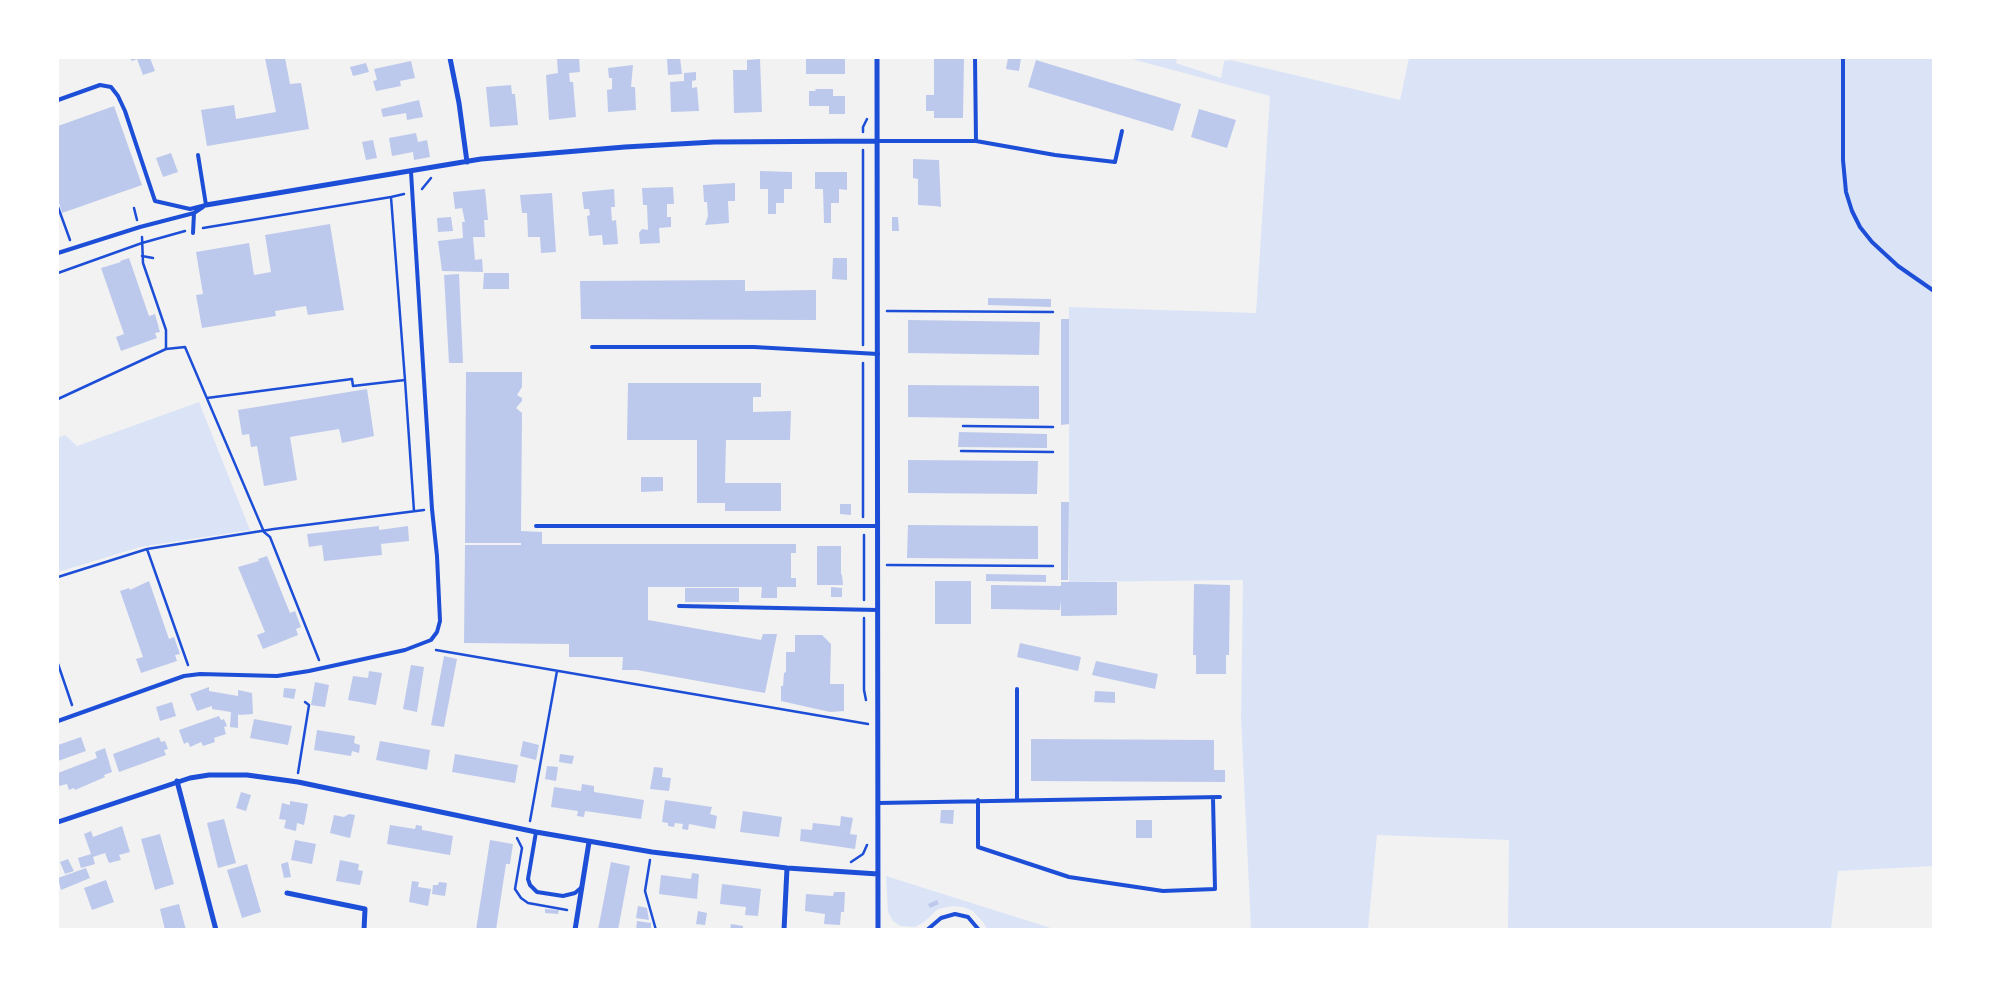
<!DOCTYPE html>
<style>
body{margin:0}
#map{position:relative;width:1991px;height:987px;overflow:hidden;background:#f2f2f2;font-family:"DM Sans",sans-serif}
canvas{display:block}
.frame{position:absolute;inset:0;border:59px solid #fff;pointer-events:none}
</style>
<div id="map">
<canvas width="1991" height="987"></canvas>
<div class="frame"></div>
</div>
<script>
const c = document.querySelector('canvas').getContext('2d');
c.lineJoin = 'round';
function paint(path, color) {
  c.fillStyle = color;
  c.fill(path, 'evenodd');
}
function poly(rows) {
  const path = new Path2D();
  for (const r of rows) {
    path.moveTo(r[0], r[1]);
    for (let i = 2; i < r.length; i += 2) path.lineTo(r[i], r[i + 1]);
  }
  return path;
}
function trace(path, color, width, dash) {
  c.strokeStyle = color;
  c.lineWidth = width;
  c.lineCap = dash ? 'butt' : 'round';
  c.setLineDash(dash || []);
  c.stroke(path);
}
const green = poly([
 [1128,58,1177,58,1176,63,1221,78,1224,61,1231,60,1400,100,1409,58,1933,58,1933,866,1838,871,1831,929,1508,929,1509,840,1377,835,1368,929,1251,929,1241,718,1243,580,1069,582,1069,307,1256,313,1270,96],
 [199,402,250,530,140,547,58,572,58,438,65,435,77,446],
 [886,876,1054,929,987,929,983,922,973,911,963,907,953,906,938,909,924,922,915,927,900,926,893,921,888,912]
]);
const building = poly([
 [130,58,150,58,155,71,143,75,137,59,132,61],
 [265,58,285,58,290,84,301,83,309,129,207,146,201,110,234,105,236,119,276,112],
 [579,58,580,72,569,73,570,82,573,82,576,117,549,120,546,75,558,73,557,59],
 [667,58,680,58,682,74,668,75],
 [806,58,845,58,845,74,806,74],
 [934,58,964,58,963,118,934,118,934,111,926,111,926,95,934,95],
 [1008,58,1021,58,1019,71,1006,69],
 [760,59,762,112,734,113,733,70,747,70,747,60],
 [1036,60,1181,104,1173,131,1028,87],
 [411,61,415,78,400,81,401,86,376,91,373,81,377,80,374,69],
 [366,63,369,72,353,76,350,67],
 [633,65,631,87,635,87,636,110,608,112,607,90,612,89,612,78,609,78,608,68],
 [696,72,696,80,692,81,692,88,697,87,699,111,671,112,670,82,684,81,684,73],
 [511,85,512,94,515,94,518,125,490,127,486,87],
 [815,89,833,89,833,96,845,96,845,114,829,114,829,106,809,106,809,91,816,91],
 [419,100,423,117,407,120,406,113,383,117,381,109],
 [114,106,142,185,62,213,58,199,58,126],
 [1199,109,1236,120,1227,148,1191,137],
 [416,133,418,142,427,140,430,157,414,160,413,152,392,156,389,138],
 [373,140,377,158,366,160,362,142],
 [171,153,178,172,163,177,156,158],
 [913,159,939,160,941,207,935,206,918,205,918,179,913,178],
 [760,171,792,172,792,189,784,189,784,203,776,203,776,214,768,214,768,189,760,189],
 [815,172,847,172,847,190,839,189,839,203,831,203,831,223,824,223,823,189,815,189],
 [735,183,735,201,728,201,729,223,705,225,708,216,707,202,704,202,703,185],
 [673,187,674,204,667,204,667,217,671,217,671,227,659,228,660,243,640,244,639,233,642,229,648,230,647,205,643,205,642,188],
 [485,189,488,220,484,220,485,237,473,237,475,260,482,259,483,272,442,271,438,241,463,238,462,222,465,222,462,208,455,209,453,192],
 [614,189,615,207,611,207,612,221,616,220,618,244,603,245,602,235,589,236,587,216,590,215,589,209,584,209,582,192],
 [552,193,556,252,541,253,540,237,528,237,527,213,522,213,520,195],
 [451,217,453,231,438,232,437,218],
 [892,217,898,217,899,231,892,231],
 [330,224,344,310,308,315,306,306,275,311,276,316,202,328,196,295,203,294,196,252,249,243,254,275,271,272,265,235],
 [129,258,149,316,155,314,160,332,155,333,157,338,121,351,116,337,124,334,101,268,121,262,120,261],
 [833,258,847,258,847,280,832,279],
 [484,273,509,273,509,289,483,289],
 [459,274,463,363,449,363,444,275],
 [745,280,745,291,816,290,816,320,581,319,580,281],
 [988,298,1051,299,1051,307,988,305],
 [1061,319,1069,319,1069,424,1061,425],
 [908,320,1040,322,1039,355,908,353],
 [466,372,522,372,522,387,517,395,522,398,522,401,516,408,522,413,521,531,542,532,542,544,796,544,796,553,791,553,791,578,796,578,796,587,777,587,777,598,761,598,762,587,648,587,648,620,761,640,763,634,777,634,765,693,637,670,622,670,623,657,569,657,569,644,464,643,465,545,521,545,521,543,465,543],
 [628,383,761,383,761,397,753,397,753,412,791,411,790,440,726,440,725,483,781,483,781,511,725,511,725,503,697,503,697,440,627,440],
 [908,385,1039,386,1039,419,908,417],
 [367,389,374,436,342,443,339,429,290,437,297,480,264,486,257,446,251,447,249,434,242,435,238,410],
 [959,432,1047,434,1047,448,958,447],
 [908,460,1038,461,1037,494,908,493],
 [641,477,663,477,663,491,641,492],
 [1061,502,1069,502,1068,580,1061,580],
 [840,504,851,504,851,515,840,514],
 [908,525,1038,526,1038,559,907,558],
 [379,526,379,530,408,526,409,541,381,544,382,555,324,561,322,545,309,547,307,534],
 [817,546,841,546,841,574,842,575,843,585,817,585],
 [267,556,290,613,295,611,301,627,296,629,298,635,263,649,257,635,265,632,238,567,259,561,258,559],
 [986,574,1046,575,1046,582,986,581],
 [149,581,169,639,174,637,180,654,175,655,177,661,141,673,136,659,143,657,120,591,129,588,130,590],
 [935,581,971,581,971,624,935,624],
 [1061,582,1117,582,1117,615,1061,616,1061,600,1060,610,991,609,991,585,1061,586],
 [1194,584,1230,585,1229,655,1226,655,1226,674,1196,674,1196,655,1193,655],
 [831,587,842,588,842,597,831,597],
 [685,588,739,588,739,602,685,602],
 [795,635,822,635,831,644,830,684,844,684,844,711,830,712,781,701,781,686,783,686,784,673,786,672,786,652,795,652],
 [1020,643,1081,657,1078,671,1017,657],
 [444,656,457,659,444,727,431,725],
 [1096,661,1158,674,1155,689,1092,675],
 [411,665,424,667,417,712,403,709],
 [369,671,382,673,376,705,348,700,353,676,368,678],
 [315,682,329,685,325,707,311,705],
 [209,687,209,691,238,696,238,690,252,693,253,714,239,715,238,713,238,728,230,727,231,712,212,709,212,706,197,711,190,694],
 [284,688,296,689,294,699,283,697],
 [1095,691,1115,692,1115,703,1094,702],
 [172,702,176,716,160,721,156,707],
 [219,716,221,720,224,719,227,726,224,727,226,734,214,738,215,742,203,746,201,742,190,747,188,742,184,744,179,730],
 [254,719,292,726,288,745,250,738],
 [317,730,355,736,354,743,360,745,359,753,352,751,351,756,314,750],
 [81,737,86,751,58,761,58,745],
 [159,737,161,742,165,741,168,749,164,750,166,755,119,772,113,754],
 [1031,739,1214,740,1214,770,1225,770,1225,782,1031,781],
 [380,741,430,750,427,770,376,760],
 [523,741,539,745,536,760,520,756],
 [105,748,112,772,104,775,105,777,75,790,74,788,69,790,67,784,59,786,58,773,97,758,95,752],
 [455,754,518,765,515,783,452,772],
 [560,754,574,756,572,764,559,762],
 [547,766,558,767,556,781,545,779],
 [654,767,663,768,662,777,671,778,669,791,650,789],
 [582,784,594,786,594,792,644,800,641,819,585,811,584,817,577,816,578,811,551,807,554,787,581,791],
 [241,792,251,795,246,811,236,808],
 [665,800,712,807,710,814,717,816,715,829,689,824,688,830,682,829,683,824,675,823,674,827,668,826,668,823,662,822],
 [290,801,308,804,304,825,297,823,296,831,284,828,286,820,279,819,282,803,290,805],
 [941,810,954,810,953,824,940,823],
 [743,811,782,817,779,837,740,832],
 [349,814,355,815,350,838,330,833,334,815,344,817],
 [841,816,853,818,850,834,857,835,855,849,800,841,801,829,812,830,813,823,840,826],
 [224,819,236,863,218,868,207,823],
 [1136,820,1152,820,1152,838,1136,838],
 [390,825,415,829,416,825,422,826,422,830,428,831,453,836,450,855,387,844],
 [122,826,130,852,119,855,121,860,109,863,105,853,93,857,95,864,81,868,78,858,91,854,84,834,91,831,93,837],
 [160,834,174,884,155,890,141,839],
 [295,840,316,844,312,864,291,860],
 [490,840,513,844,510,864,506,864,496,930,476,930],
 [68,859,74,871,65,874,60,862],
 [340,860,359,864,358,870,363,871,360,885,336,881],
 [288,862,291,877,284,878,281,864],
 [611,862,630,866,618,930,598,930],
 [247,864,261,912,242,918,227,870],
 [86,868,90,878,61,890,58,878],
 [692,873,699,874,697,899,659,894,661,875,691,879],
 [106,880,114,902,92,910,84,888],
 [412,881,419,882,418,887,431,889,428,906,409,902],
 [439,882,447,883,445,896,432,894,433,885,438,885],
 [722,884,761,889,758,916,745,915,746,907,720,904],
 [834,892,845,892,844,912,841,912,840,925,824,924,825,914,805,911,806,894,833,896],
 [937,900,939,904,930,908,928,904],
 [179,904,186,930,165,930,160,909],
 [638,906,647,908,649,920,636,918],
 [545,909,559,910,558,914,545,913],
 [698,911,707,913,705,925,696,924],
 [637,921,651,923,651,930,636,930],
 [731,924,743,926,743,930,730,930]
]);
const path = poly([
 [863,132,863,127,867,119],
 [863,150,863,345],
 [422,189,431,178],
 [58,207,70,240],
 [134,208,137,220],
 [203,228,391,197],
 [142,237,143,263,166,330,166,349],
 [142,256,153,258],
 [58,273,142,243,185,231],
 [887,311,1053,312],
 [863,363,863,517],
 [405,380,414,511],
 [207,398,352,379,353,386,405,380,391,197,404,194],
 [58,399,166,349,185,347,264,532,270,537,319,660],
 [963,426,1053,427],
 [961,451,1053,452],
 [864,535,864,600],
 [147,549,188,665],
 [887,565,1053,566],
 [58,577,147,549,274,529,424,510],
 [864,618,864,690,866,700],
 [436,650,868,724],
 [58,664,72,705],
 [298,773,309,705,305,702],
 [530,821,557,671],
 [517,838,522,848,515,889,521,898,528,903,567,910],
 [650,860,645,891,656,930],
 [851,862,863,854,867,845]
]);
const service = poly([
 [975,58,976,141],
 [1843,58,1843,160,1846,192,1852,211,1860,227,1872,242,1898,266,1934,291],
 [58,100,100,85,111,87,118,96,125,111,155,201,190,209,206,205],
 [877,141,976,141,1055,155,1115,162,1122,131],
 [198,155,206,205],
 [193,233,194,213],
 [58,253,140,227,194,213,203,207],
 [592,347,754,347,878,354],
 [536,526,878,526],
 [679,606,878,610],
 [58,721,184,676,200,674,277,676,309,671,405,650,431,640,437,632,440,621,437,556,432,509,411,172],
 [978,800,978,847,1069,877,1163,891,1215,889,1213,798],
 [1017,800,1017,689],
 [878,803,1220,797],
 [536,832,528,879,530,885,537,892,563,896,575,893,582,887],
 [927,930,941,918,955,914,968,917,979,930]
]);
const minor = poly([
 [450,58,459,103,467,162],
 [877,58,878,930],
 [206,205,481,159,625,147,714,142,877,141],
 [177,781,216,930],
 [58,822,190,778,209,775,247,775,298,782,536,832,652,852,787,868,878,874],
 [287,893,365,909,364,930],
 [575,930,589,842],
 [784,930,787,868]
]);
paint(green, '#dbe4f7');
paint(building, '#bdc9ec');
trace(path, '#1d4ed8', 2.5);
trace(service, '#1d4ed8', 4);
trace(minor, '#1d4ed8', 5);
</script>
